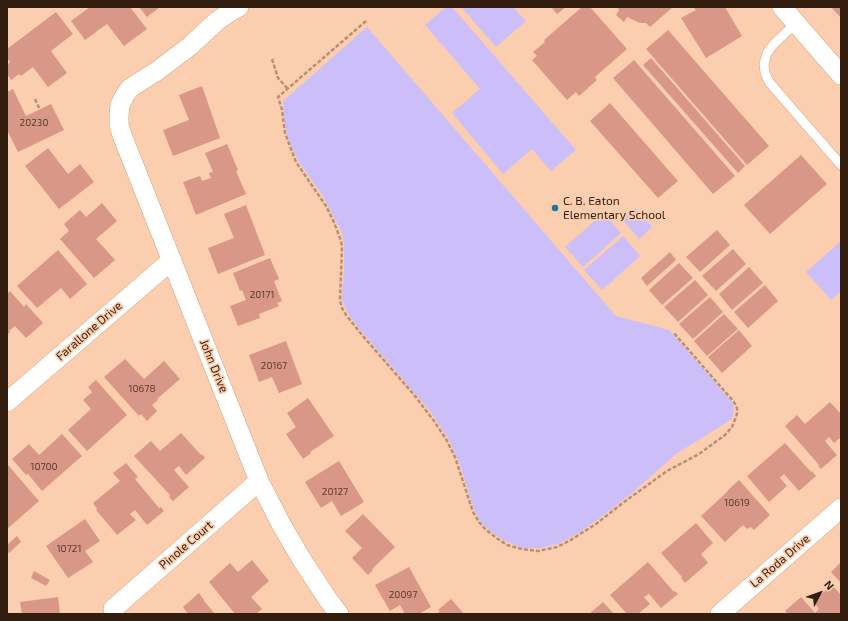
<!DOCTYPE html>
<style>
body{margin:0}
#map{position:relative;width:848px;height:621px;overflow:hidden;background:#fbceaf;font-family:"Exo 2",sans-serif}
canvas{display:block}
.frame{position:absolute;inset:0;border:8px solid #321d0e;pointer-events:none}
.north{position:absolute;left:800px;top:573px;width:40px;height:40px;-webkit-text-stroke:3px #fbceaf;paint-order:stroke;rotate:49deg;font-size:11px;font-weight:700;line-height:16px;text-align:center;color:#321d0e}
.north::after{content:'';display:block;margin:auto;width:14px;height:18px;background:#321d0e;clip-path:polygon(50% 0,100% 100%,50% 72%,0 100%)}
</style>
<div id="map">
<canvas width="848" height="621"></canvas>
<div class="frame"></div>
<div class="north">N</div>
</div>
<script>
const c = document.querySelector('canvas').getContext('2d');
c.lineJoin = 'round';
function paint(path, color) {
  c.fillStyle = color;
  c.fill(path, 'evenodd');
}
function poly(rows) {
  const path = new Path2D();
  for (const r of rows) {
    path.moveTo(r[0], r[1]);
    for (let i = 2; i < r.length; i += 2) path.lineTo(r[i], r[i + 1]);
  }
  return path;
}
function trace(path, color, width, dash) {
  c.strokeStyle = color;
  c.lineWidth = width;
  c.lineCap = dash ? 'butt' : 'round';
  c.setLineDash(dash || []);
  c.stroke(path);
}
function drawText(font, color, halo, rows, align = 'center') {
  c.font = font + ' "Exo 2",sans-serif';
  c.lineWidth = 3.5;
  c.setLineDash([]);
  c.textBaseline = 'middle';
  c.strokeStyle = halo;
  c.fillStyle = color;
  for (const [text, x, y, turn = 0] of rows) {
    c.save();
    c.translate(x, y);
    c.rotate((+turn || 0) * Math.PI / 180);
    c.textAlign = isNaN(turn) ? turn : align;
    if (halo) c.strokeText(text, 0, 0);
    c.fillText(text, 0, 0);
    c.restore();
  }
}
const green = poly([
 [446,7,452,7,576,150,551,171,532,149,503,174,452,113,480,89,425,25],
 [463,7,513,7,526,21,496,47,462,8],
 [367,27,616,316,669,330,733,403,734,411,732,419,676,454,633,492,604,515,580,532,558,544,539,548,522,548,503,540,489,530,480,521,474,509,459,462,448,438,430,411,357,326,347,312,342,299,344,272,344,245,342,233,323,196,299,162,288,139,284,118,283,101],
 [635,208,652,227,639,239,622,219],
 [604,213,621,233,583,267,565,247],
 [623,236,640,256,602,290,584,270],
 [841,241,841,291,831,300,806,272]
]);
const building = poly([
 [90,7,130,7,147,29,124,46,107,24,85,40,71,21],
 [139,7,160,7,147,17],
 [551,7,566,7,557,14],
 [582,7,590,7,627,49,595,77,597,80,579,96,576,92,567,100,532,60,537,56,533,52,545,42,544,40],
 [617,7,673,7,650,27,646,23,640,23,627,17,624,22,616,15,619,10],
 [693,7,725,7,742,36,706,58,681,18,696,10],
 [831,7,841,7,841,18],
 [56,12,73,34,51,51,67,73,48,87,33,67,21,76,19,74,11,80,7,74,7,65,10,62,7,58,7,49],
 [668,30,769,146,747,165,646,49],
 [651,58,745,166,738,173,643,65],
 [634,60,735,176,713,194,613,78],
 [202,86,220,138,173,156,163,130,189,120,179,95],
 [13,89,26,116,51,104,64,130,18,152,7,130,7,92],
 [610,103,678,181,658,198,590,121],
 [227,144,238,170,236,171,246,194,196,215,183,182,200,176,202,181,211,178,209,173,213,172,205,153],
 [48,148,68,174,80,164,94,182,59,209,25,166],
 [801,155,827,184,770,234,744,205],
 [102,203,117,221,96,239,115,260,94,278,60,239,69,231,64,224,80,210,86,217],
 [246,205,265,255,218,274,208,248,234,238,224,214],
 [717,230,730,245,700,272,686,257],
 [733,249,746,264,716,291,702,276],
 [58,250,87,284,70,299,61,288,37,308,17,286],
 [670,252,676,260,647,286,641,278],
 [270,258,279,279,274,281,282,301,277,303,279,306,259,314,260,318,238,326,230,306,246,300,242,290,240,291,233,273],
 [679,263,693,278,662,305,649,290],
 [749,267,763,283,732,310,719,294],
 [695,280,708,295,678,322,664,307],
 [765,285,778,301,748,328,734,312],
 [10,291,24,307,26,304,43,323,26,338,15,326,9,331,10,332,7,335,7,292,8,293],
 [710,297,723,312,693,339,679,324],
 [724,314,738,329,707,356,694,341],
 [739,330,752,346,722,373,708,357],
 [286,341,302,384,279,393,272,377,259,382,249,355],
 [125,359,144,379,164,361,180,379,157,399,158,400,152,405,157,411,147,421,141,414,139,416,104,377],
 [96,380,127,415,87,451,68,430,91,409,83,400,92,392,88,387],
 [308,398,334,436,310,452,311,453,303,459,286,434,296,427,287,413],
 [830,402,841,414,841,437,834,443,829,437,825,441,837,455,821,469,818,466,819,465,785,426,797,415,805,424],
 [181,433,201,455,202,454,205,458,186,475,179,466,174,470,189,487,173,501,169,497,170,495,134,456,151,441,160,451],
 [62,434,82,456,42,491,28,474,26,475,12,459,29,444,39,455],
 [785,443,811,472,812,471,816,476,799,491,784,474,780,478,787,486,769,502,747,476],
 [339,461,364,502,341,516,332,501,321,508,305,482],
 [126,463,138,477,135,479,159,508,161,507,164,511,147,525,135,510,130,514,136,520,117,535,96,510,97,509,93,503,120,481,113,473],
 [7,464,39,501,7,529],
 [739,480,770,515,754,530,751,527,747,529,743,525,725,542,701,516,728,491,727,491],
 [363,514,395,547,372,569,373,570,368,575,352,558,362,548,345,531],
 [85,519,100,541,85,551,93,562,68,578,46,546],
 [696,523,713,543,701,554,708,563,685,583,681,578,682,577,661,553],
 [17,536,21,542,9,553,7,551,7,545],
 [252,560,269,581,251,597,262,609,256,614,235,614,209,582,230,563,238,572],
 [648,562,674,592,675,591,678,594,661,608,649,594,644,597,650,604,638,614,627,614,610,595],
 [841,562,841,583,831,572],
 [409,567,431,607,419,614,405,614,400,605,390,611,375,585],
 [34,571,50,580,46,586,31,578],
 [832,585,841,595,841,614,788,614,785,611,801,597,815,613,819,609,813,601],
 [199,593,204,600,204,601,215,614,188,614,183,607],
 [58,597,60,614,22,614,20,602],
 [451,599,464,614,437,614,440,611,438,610],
 [603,602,614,614,589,614]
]);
const path = poly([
 [366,21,278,97,282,110,285,133,296,162,326,206,333,220,340,238,342,246,340,301,342,308,346,315,362,335,415,396,434,421,446,439,455,457,473,512,479,522,486,530,498,539,507,545,522,549,538,551,557,547,569,541,596,524,624,502,667,471,699,454,725,435,732,427,737,414,737,408,734,402,673,332],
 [272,59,278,78,288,89],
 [35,99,40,110]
]);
const service = poly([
 [796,23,773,45,767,53,764,64,765,73,769,82,841,165]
]);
const minor = poly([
 [239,7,230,12,217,21,190,46,157,71,130,88,125,95,120,105,119,115,119,125,122,135,259,481,281,524,302,560,329,601,339,614],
 [782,7,841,75],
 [7,402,172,260],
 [113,609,259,481],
 [720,614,841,508]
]);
const markers = [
 [555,208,4,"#1a78a6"]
];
const numberNames = [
 ["20230",34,123],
 ["20171",262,295],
 ["20167",274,366],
 ["10678",142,389],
 ["10700",44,467],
 ["20127",335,492],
 ["10619",737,503],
 ["10721",69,549],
 ["20097",403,595]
];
const poiNames = [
 ["C. B. Eaton",563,201],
 ["Elementary School",563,215]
];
const streetNames = [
 ["Farallone Drive",89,331,-41],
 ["John Drive",214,366,68],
 ["Pinole Court",186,545,-41],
 ["La Roda Drive",780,561,-41]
];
paint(green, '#ccbef8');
paint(building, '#d99887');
trace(service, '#d7a07b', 10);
trace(minor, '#d7a07b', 20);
trace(path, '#b69178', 2.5, [4, 2]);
trace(service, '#fff', 9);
trace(minor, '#fff', 19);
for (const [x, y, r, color] of markers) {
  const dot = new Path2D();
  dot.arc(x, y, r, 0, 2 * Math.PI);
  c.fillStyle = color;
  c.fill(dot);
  trace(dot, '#fbceaf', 1.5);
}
drawText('10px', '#5c3c2c', null, numberNames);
drawText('12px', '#321d0e', '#fbceaf', poiNames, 'left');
drawText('12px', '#321d0e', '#fbceaf', streetNames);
</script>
